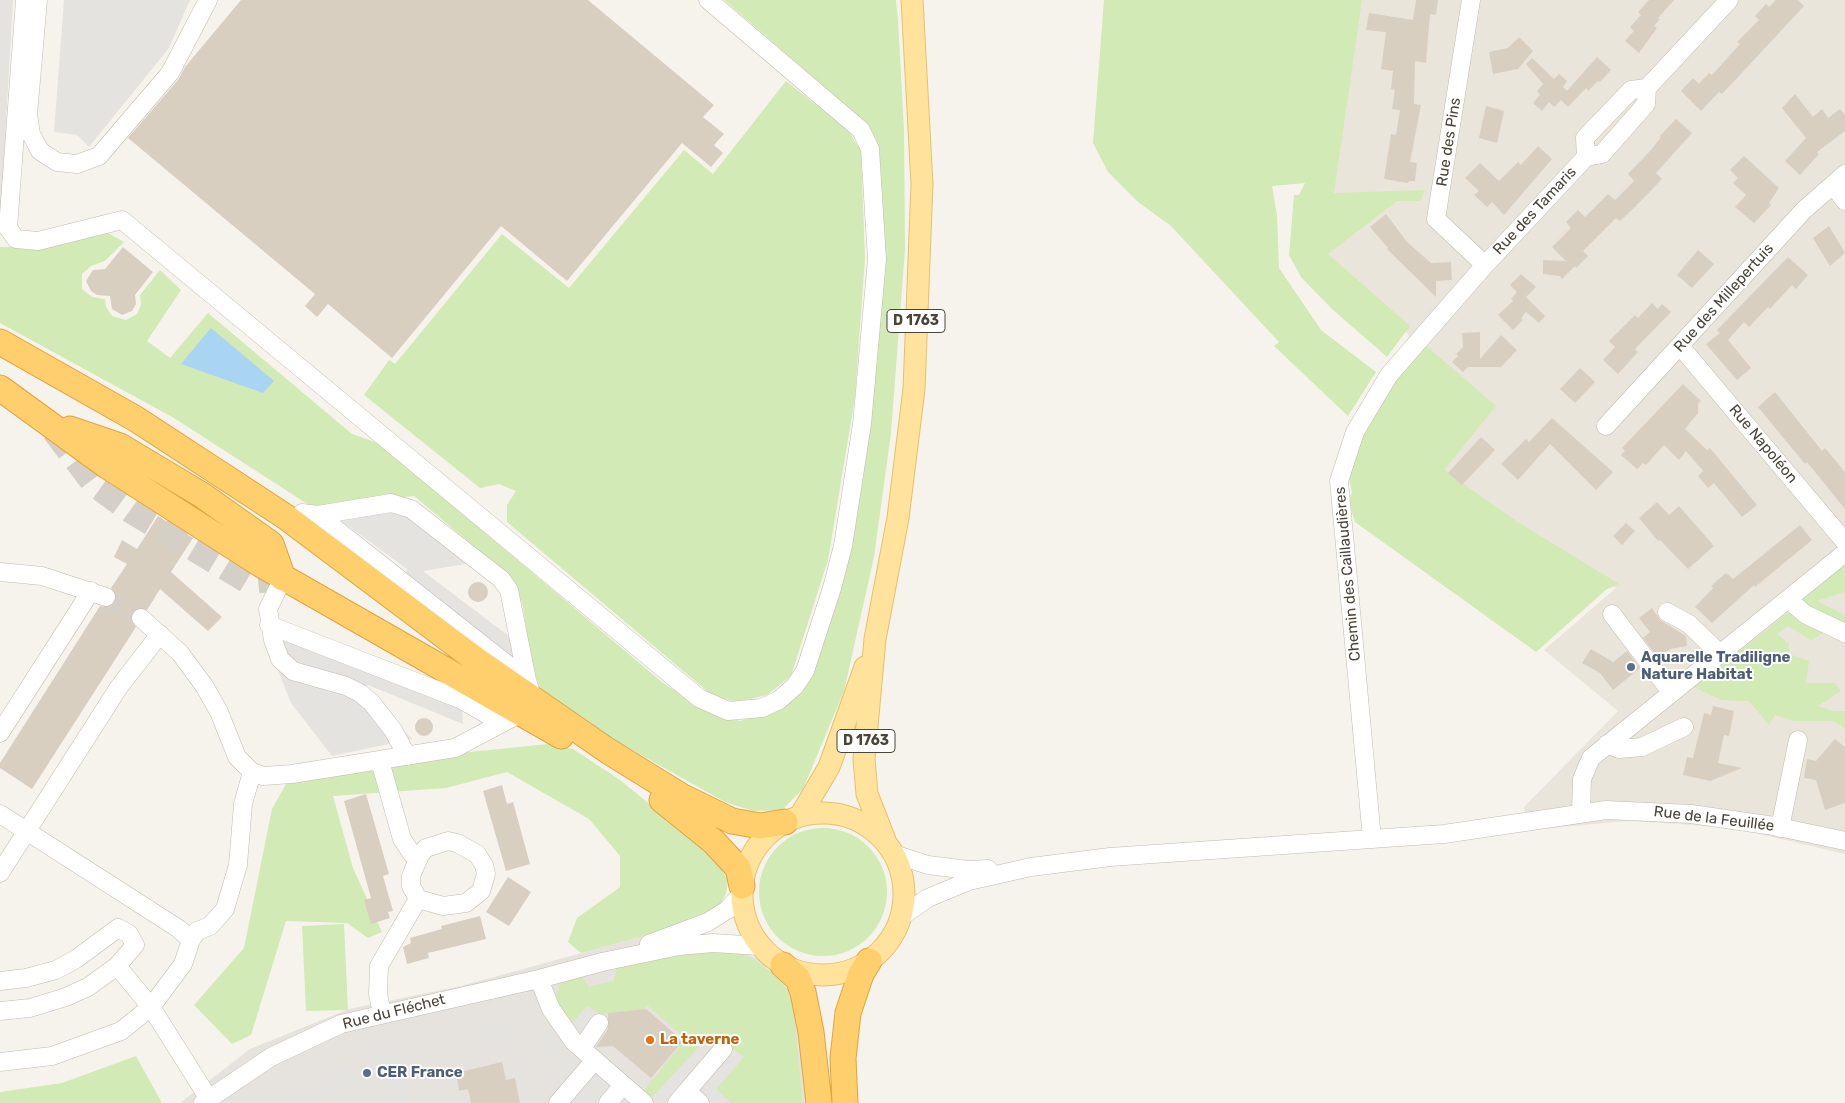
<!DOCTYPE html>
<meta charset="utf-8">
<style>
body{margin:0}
canvas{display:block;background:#f6f3ec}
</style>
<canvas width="1845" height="1103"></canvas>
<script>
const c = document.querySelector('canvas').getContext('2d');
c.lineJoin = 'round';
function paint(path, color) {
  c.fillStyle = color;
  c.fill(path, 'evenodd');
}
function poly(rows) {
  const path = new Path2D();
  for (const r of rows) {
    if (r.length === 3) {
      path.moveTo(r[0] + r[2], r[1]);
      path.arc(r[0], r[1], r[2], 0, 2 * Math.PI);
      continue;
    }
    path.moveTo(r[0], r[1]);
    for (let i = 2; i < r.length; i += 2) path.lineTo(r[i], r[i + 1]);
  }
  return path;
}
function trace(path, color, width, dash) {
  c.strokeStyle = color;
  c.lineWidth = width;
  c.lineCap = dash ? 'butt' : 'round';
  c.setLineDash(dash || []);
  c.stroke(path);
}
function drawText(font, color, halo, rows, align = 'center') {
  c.font = font + ' Rubik,sans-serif';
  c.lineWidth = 4;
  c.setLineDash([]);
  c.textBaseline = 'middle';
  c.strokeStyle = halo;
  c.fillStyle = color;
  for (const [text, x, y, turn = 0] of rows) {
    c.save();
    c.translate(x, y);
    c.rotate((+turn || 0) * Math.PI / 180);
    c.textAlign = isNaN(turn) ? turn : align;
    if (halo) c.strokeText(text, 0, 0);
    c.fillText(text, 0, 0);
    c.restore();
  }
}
const residential = poly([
 [1360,0,1845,0,1845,854,1734,828,1648,822,1628,821,1529,830,1524,807,1618,711,1544,650,1616,588,1438,484,1409,335,1323,256]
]);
const industrial = poly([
 [658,932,716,938,760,960,796,1005,808,1103,180,1103,250,1049,349,1009,461,986]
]);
const green = poly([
 [724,0,896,0,898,20,904,130,905,249,891,433,874,557,844,691,803,789,782,810,753,811,725,802,550,704,539,686,530,658,523,606,512,578,414,496,312,507,174,418,0,323,0,247,16,247,106,232,124,242,105,261,91,266,82,274,82,289,92,297,105,299,106,307,112,316,126,320,137,314,141,305,140,295,160,270,181,290,147,341,170,358,208,313,352,434,380,444,663,683,714,714,740,721,784,706,828,620,883,259,876,138,865,122],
 [1104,0,1362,0,1334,193,1425,190,1420,201,1397,201,1328,254,1410,326,1387,357,1332,309,1301,277,1289,255,1294,195,1299,195,1305,183,1272,186,1277,215,1279,268,1321,330,1376,372,1348,416,1274,346,1279,342,1170,225,1138,202,1108,172,1093,143],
 [786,81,848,130,861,151,865,258,855,397,828,560,791,676,767,695,737,702,713,696,507,522,507,505,516,491,499,484,480,488,364,395,389,360,395,364,502,234,569,288,684,150,713,174],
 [1424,344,1496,406,1444,470,1516,521,1619,584,1607,589,1536,652,1355,522,1348,499,1352,493,1348,472,1371,419,1390,383],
 [1845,565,1845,592,1817,601,1845,615,1845,626,1815,612,1799,599],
 [1789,612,1807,626,1818,624,1823,633,1811,640,1788,626,1777,634,1789,644,1789,654,1809,661,1806,683,1835,683,1841,691,1818,706,1833,711,1845,711,1845,728,1833,721,1794,721,1775,715,1769,725,1749,701,1721,700,1694,687],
 [548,744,573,749,620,780,716,858,728,881,726,894,719,907,658,932,581,953,568,942,577,918,620,887,620,856,589,819,507,772,446,788,333,796,353,868,382,932,368,938,347,923,286,921,251,1035,232,1044,194,1005,244,948,272,809,286,784,460,753],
 [823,892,64],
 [344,924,348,1010,306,1011,302,926],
 [731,950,753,959,775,974,788,990,793,1005,803,1103,731,1103,716,1089,713,1032,652,1097,644,1090,686,1039,648,1006,641,1010,601,1014,587,1006,570,1025,555,1004,560,983,582,977,589,987,614,981,617,967,684,951],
 [136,1056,162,1103,0,1103,0,1092,62,1083]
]);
const parking = poly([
 [0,0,13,0,0,228],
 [64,0,190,0,169,48,89,147,77,135,54,132],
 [400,511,466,564,423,571,514,640,516,662,404,577,407,569,340,520],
 [261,628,462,705,463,724,368,685,364,690,412,739,332,756,291,703],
 [589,1010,601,1019,578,1057,628,1101,627,1103,551,1103,541,1094,561,1068,536,1043,545,1029,562,1040],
 [508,1019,517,1050,531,1103,523,1103,510,1054,498,1050,484,1054,478,1025],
 [713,1032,744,1057,716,1089,731,1103,655,1103,651,1099],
 [375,1040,396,1041,391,1059,402,1060,411,1103,385,1103,381,1082,371,1078,317,1103,290,1103,286,1095,351,1062,361,1068,367,1065]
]);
const water = poly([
 [211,328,274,381,263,393,181,364]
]);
const building = poly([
 [241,0,588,0,714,105,703,117,724,134,714,145,723,153,711,167,682,143,567,281,501,226,392,358,328,304,317,317,305,306,315,294,128,138,178,80,185,67],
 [1416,0,1438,0,1436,15,1430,14,1426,63,1415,61,1414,104,1421,105,1410,162,1417,163,1415,181,1409,181,1408,183,1384,179,1391,134,1396,135,1400,110,1392,109,1395,90,1391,89,1393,71,1381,69,1386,32,1366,30,1369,13,1413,20],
 [1649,0,1674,0,1658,18,1660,19,1654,26,1657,28,1639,53,1625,41,1634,31,1630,27,1641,15,1638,12],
 [1776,0,1798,0,1804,6,1738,77,1722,94,1719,92,1701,111,1681,91,1693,78,1699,84,1709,73,1712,75,1740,44,1737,42,1759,20,1755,16,1766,4,1769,7],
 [1519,37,1533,51,1518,69,1493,74,1489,52,1508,48],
 [1597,57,1611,70,1600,82,1598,81,1588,91,1586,88,1568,107,1561,100,1554,107,1549,102,1542,111,1533,103,1540,95,1537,91,1543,84,1526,64,1532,58,1554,79,1559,74,1567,81,1563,87,1567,91],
 [1795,94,1813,117,1822,109,1828,118,1840,109,1845,115,1845,131,1817,152,1819,154,1800,175,1785,161,1806,138,1782,108],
 [1486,106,1504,111,1497,143,1479,138],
 [1676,119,1692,133,1656,173,1662,179,1635,207,1620,221,1616,218,1583,251,1588,256,1576,268,1575,266,1562,279,1560,276,1543,274,1543,260,1566,261,1552,247,1571,228,1566,222,1578,210,1585,217,1608,194,1615,200,1634,181,1628,174,1651,150,1661,137,1660,136],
 [1538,146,1552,159,1504,215,1492,202,1487,207,1474,195,1479,191,1465,178,1480,163,1499,181,1518,162,1521,165],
 [1744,156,1779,188,1769,203,1771,205,1754,223,1735,207,1746,195,1733,183,1738,178,1730,170],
 [1386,214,1407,242,1431,263,1451,262,1452,280,1436,281,1436,297,1387,249,1388,248,1370,227],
 [1829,226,1845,253,1830,266,1813,238],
 [123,247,153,272,135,295,136,304,132,311,122,315,112,309,110,296,97,295,91,291,86,281,93,270,105,269],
 [1698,250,1714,264,1692,288,1677,275],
 [1788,257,1808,275,1796,289,1792,285,1770,309,1768,307,1749,327,1744,322,1728,340,1751,368,1737,380,1706,344,1720,333,1717,330],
 [1521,274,1536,287,1526,297,1545,316,1539,323,1526,312,1521,318,1523,320,1513,330,1498,315,1513,301,1511,299,1517,292,1510,285],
 [1652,303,1658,309,1662,304,1671,312,1635,349,1638,352,1618,374,1603,360,1615,347,1609,341,1635,315,1638,318],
 [1480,332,1480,359,1501,335,1517,350,1501,367,1468,367,1463,372,1452,362,1458,356,1456,354,1463,347,1462,333],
 [1580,368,1595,382,1575,403,1560,389],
 [1683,384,1701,401,1698,404,1698,413,1685,429,1707,450,1710,448,1757,505,1742,517,1714,483,1708,488,1698,476,1703,471,1686,451,1679,460,1664,445,1646,465,1643,463,1637,469,1621,455,1625,451,1622,448],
 [1775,392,1822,451,1825,448,1845,472,1845,509,1807,462,1805,464,1758,407],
 [1552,418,1613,472,1596,490,1550,444,1518,480,1501,464,1526,439,1529,442],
 [1481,437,1495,450,1462,485,1448,473],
 [1657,502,1669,515,1679,506,1714,546,1688,569,1660,540,1658,541,1639,518],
 [158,516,193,538,171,572,222,617,208,631,160,589,147,610,138,608,133,611,131,621,136,627,32,789,0,768,0,763,100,606,109,607,116,601,116,594,111,588,127,564,114,557,122,540,137,549],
 [1626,523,1635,531,1622,545,1613,536],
 [1800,525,1812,540,1755,587,1754,585,1712,623,1695,607,1713,588,1711,586,1720,578,1726,573,1733,579],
 [478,592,10],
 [1652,608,1660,620,1686,636,1687,646,1670,649,1659,657,1656,655,1643,638,1650,632,1639,618],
 [1591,649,1613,662,1627,651,1640,668,1613,690,1600,673,1582,663],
 [1713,706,1734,711,1729,736,1724,735,1718,763,1742,768,1710,781,1683,775,1687,757,1693,758,1704,713,1711,715],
 [424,727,9],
 [1835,739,1845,747,1845,803,1825,810,1816,780,1804,778,1807,759,1816,761],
 [502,785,507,804,513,802,530,864,506,871,483,791],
 [366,794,389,874,383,876,393,911,388,912,390,918,371,924,364,900,371,898,344,801],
 [508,877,531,892,509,926,486,912],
 [480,916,486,939,428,953,429,958,407,964,403,947,411,943,410,938,442,929,441,926],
 [646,1009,683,1041,651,1078,613,1046,596,1047,608,1029,608,1013],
 [502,1062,506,1080,515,1078,520,1103,471,1103,468,1089,459,1091,456,1073]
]);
const minorTunnel = poly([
 [106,597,141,618]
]);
const highwayTunnel = poly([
 [54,431,95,485,131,511,249,582,283,578]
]);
const minor = poly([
 [25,0,8,228,16,239,38,241,122,220,699,698,728,711,762,708,779,700,795,686,805,671,832,588,843,546,862,424,877,259,870,149,861,130,708,0],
 [38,0,28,115,31,134,40,151,57,162,77,164,99,156,170,73,208,0],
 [1471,0,1436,219,1485,265],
 [1586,157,1585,138,1631,90,1647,88],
 [1833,185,1845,201],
 [1680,346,1845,542],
 [1606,426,1804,210,1845,174],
 [318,515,527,680],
 [0,572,42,576,106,597],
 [283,578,268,609,273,640,280,659,293,671,346,686,360,693,371,702,393,730,407,756],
 [1788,599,1805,614,1845,633],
 [1667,612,1689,624,1720,654],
 [1612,614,1671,692],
 [269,625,460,699,502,723],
 [0,733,91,591],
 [1607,744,1619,749,1642,747,1684,727],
 [380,761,402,839,412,854,419,858],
 [252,772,263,776,292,774,455,748,519,714,533,701,527,680,509,590,501,579,411,509,391,503,318,515,302,513],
 [1581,812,1582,779,1591,758,1845,553],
 [0,814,179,929,191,940,197,931,210,926,225,909,238,865,243,804,252,772,237,757,219,712,205,687,180,653,141,618],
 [1780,828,1798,740],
 [1372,839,1339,481,1355,432,1389,375,1485,265,1586,157,1602,154,1646,104,1647,88,1729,0],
 [894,854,928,865,968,870,988,869],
 [0,873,119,687,160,634],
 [902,916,928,898,969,881,1031,867,1110,857,1444,834,1606,810,1691,814,1774,826,1845,841],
 [649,944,708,922,727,910,741,895],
 [117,966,151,1007,209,1099],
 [539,979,551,1009,574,1042,644,1103],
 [0,981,26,978,56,970,76,959,118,928,129,934,135,945,117,966,88,987,66,997,30,1008,0,1011],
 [382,1014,378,994,379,966,418,899,443,906,466,903,481,891,486,874,484,865,477,854,457,843,448,841,426,848,420,855,411,876,411,886,418,899],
 [582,1048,599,1023],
 [0,1062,52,1056,121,1031,151,1007,183,964,191,940],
 [687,1091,723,1049],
 [203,1103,271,1057,341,1024,539,979,602,962,679,946,713,943,760,946],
 [558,1103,595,1060],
 [608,1103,623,1085],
 [677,1103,687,1091,700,1103]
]);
const major = poly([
 [823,894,81],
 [800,816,829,767,865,667],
 [885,840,867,794,864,759,875,639,898,518,914,389,922,184,912,0]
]);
const highway = poly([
 [0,342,136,419,286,517,475,659,608,751,681,796,732,821,760,826,785,822],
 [0,388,107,466,260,564,561,736],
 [70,429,120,446,202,495,271,544,283,578],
 [662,800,714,842,738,868,742,886],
 [783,965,798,979,803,992,811,1032,819,1103],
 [845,1103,843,1058,848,1013,861,974,869,961]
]);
const markers = [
 [1631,667,5,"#5c6f8a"],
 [650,1040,5,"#e8710a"],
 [367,1073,5,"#5c6f8a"]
];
const shields = [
 [916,321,58],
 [866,741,58]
];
const shieldNames = [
 ["D 1763",916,321],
 ["D 1763",866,741]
];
const streetNames = [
 ["Rue des Pins",1449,142,-81],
 ["Rue des Tamaris",1535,211,-47],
 ["Rue des Millepertuis",1724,298,-48],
 ["Rue Napoléon",1763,444,50],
 ["Chemin des Caillaudières",1348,574,-95],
 ["Rue de la Feuillée",1714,819,7],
 ["Rue du Fléchet",394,1012,-14]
];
const serviceNames = [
 ["Aquarelle Tradiligne",1641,658],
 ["Nature Habitat",1641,675],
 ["CER France",377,1073]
];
const foodNames = [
 ["La taverne",660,1040]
];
paint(residential, '#eae5da');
paint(industrial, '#e6e2dd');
paint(green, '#d2eab5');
paint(parking, '#e5e3e0');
paint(water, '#a9d4f2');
paint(building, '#d8cfc1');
trace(minorTunnel, '#d4d0c8', 18, [18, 9]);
trace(highwayTunnel, '#d4d0c8', 25, [25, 12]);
trace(minor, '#c2bbae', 19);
trace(major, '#e6c16a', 23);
trace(highway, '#e0a43c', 27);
trace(minor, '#fff', 18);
trace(major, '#ffe39c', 21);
trace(highway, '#ffcf6e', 25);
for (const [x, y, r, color] of markers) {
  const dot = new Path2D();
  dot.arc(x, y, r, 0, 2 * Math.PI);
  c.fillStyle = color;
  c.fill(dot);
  trace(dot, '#fff', 2);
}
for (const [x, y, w] of shields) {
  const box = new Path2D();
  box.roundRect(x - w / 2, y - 11.5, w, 23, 4);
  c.fillStyle = '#fff';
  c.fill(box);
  trace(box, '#4b4439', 1);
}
drawText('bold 14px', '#4b4439', null, shieldNames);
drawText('15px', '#4b4439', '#fff', streetNames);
drawText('bold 15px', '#4e5e75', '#fff', serviceNames, 'left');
drawText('bold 15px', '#c56008', '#fff', foodNames, 'left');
</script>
